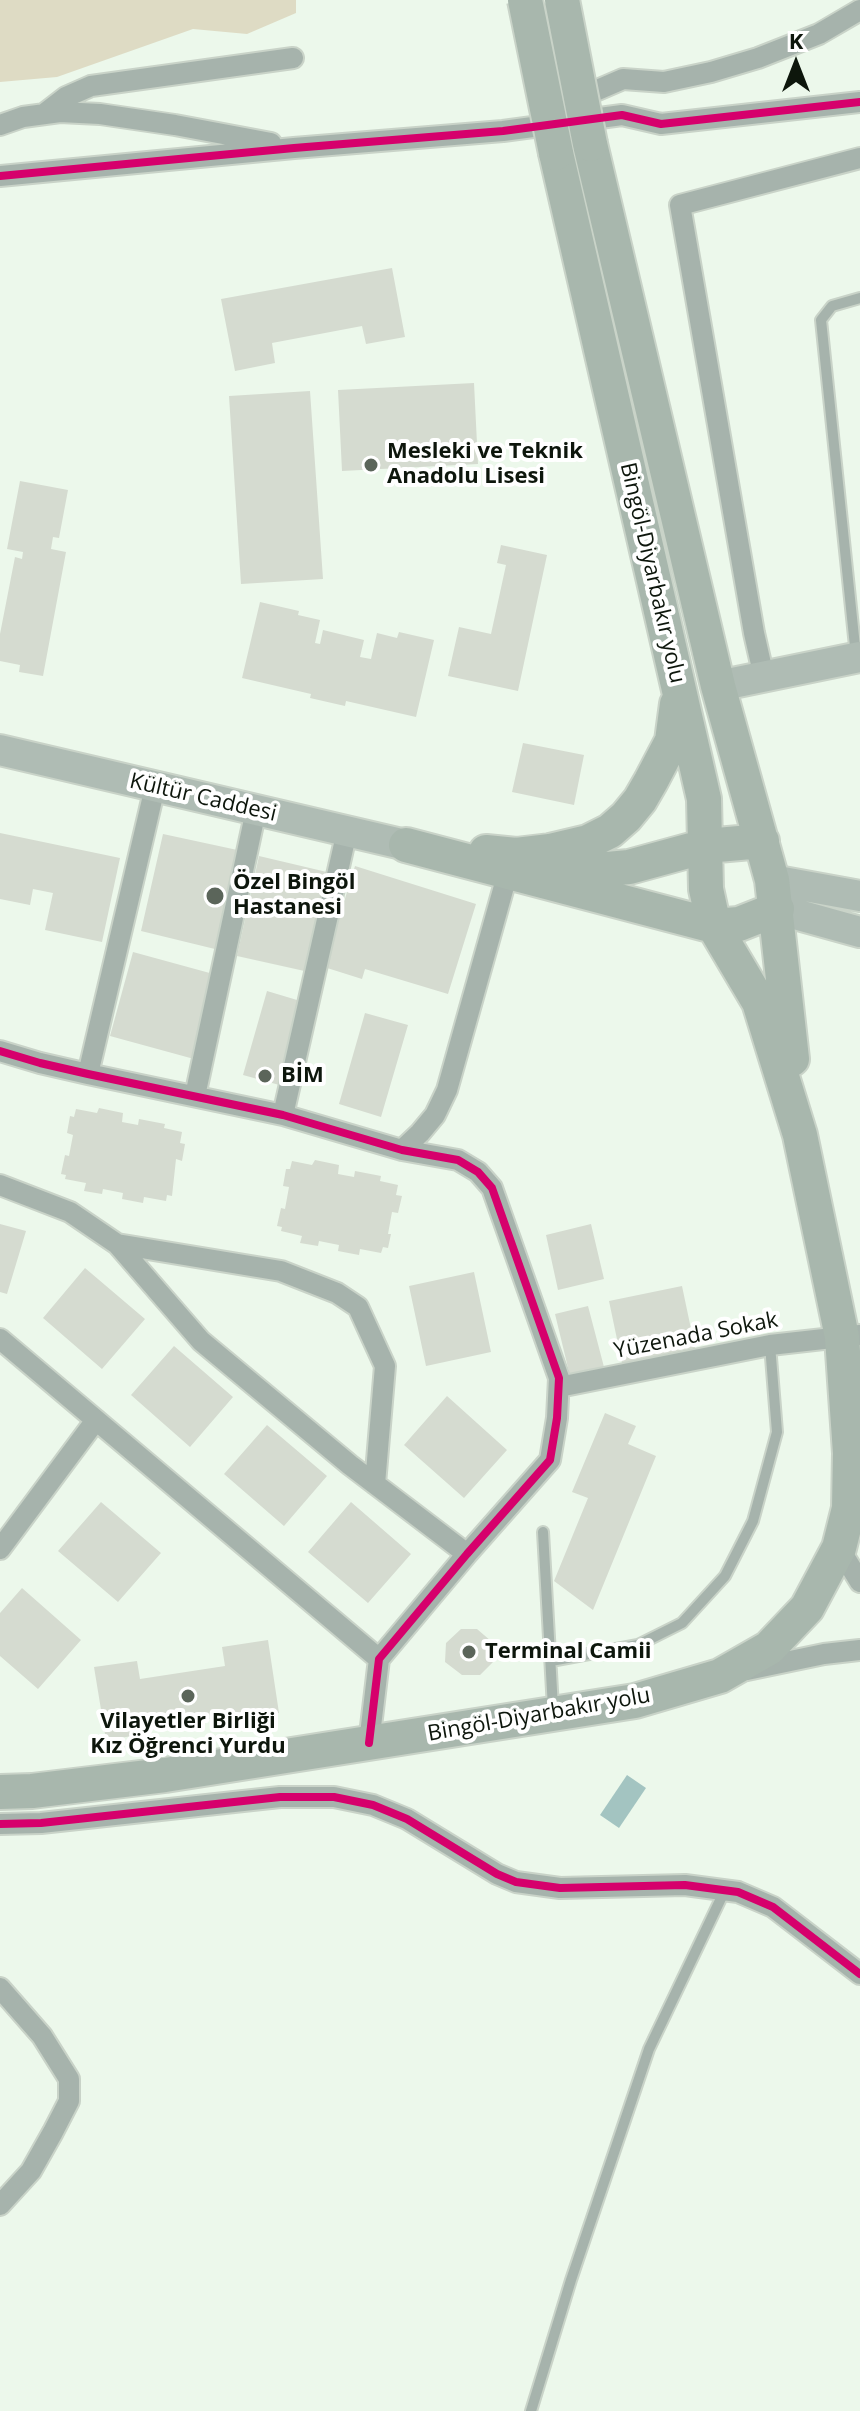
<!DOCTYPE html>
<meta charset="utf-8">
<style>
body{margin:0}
#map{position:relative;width:860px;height:2411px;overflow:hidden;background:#ecf8eb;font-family:"Open Sans",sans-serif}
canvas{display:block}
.north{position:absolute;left:756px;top:24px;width:80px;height:80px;-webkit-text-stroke:6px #fff;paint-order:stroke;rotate:0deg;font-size:22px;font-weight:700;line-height:32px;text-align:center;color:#0d160c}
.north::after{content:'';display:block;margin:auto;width:28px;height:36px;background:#0d160c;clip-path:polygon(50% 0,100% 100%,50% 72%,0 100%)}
</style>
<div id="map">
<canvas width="860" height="2411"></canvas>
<div class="north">K</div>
</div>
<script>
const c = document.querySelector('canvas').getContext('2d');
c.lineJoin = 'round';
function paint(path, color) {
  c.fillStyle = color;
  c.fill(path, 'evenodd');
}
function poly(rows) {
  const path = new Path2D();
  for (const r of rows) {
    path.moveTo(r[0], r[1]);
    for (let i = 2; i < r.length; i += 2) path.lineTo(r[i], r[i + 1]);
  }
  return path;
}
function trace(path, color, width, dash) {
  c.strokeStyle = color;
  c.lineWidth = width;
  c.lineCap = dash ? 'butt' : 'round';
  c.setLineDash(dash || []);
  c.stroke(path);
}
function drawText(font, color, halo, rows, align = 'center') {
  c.font = font + ' "Open Sans",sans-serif';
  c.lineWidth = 8;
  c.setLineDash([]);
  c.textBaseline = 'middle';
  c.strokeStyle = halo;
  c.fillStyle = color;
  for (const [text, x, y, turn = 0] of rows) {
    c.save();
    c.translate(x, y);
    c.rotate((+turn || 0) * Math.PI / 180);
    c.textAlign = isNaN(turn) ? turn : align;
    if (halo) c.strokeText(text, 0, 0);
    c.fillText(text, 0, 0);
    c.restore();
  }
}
const forest = poly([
 [0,0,296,0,296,13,247,34,193,29,57,77,0,82]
]);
const water = poly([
 [627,1775,646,1788,619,1828,600,1815]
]);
const building = poly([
 [392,268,405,337,366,344,362,326,272,343,275,363,235,371,221,299],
 [474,383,478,464,342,471,338,390],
 [310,391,323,579,241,584,229,396],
 [20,481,68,490,59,538,53,537,51,549,66,552,43,676,19,672,20,665,0,661,0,634,15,557,22,559,23,552,7,549],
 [501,545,547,555,518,691,448,676,459,627,491,634,506,565,497,563],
 [260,602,299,611,298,615,320,620,315,643,320,644,323,630,364,640,360,657,371,659,377,633,397,638,399,632,434,640,416,717,346,701,345,706,310,698,311,694,242,678],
 [523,743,584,755,574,805,512,792],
 [0,833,120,858,102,942,45,930,53,893,33,889,30,905,0,899],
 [163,834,242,851,219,950,141,931],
 [259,856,331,873,309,972,237,956],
 [355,866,476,904,448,994,365,969,362,979,324,967],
 [133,952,217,975,194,1059,110,1036],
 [267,991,307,1003,283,1086,243,1075],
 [365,1013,408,1025,381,1117,339,1104],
 [99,1108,123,1113,122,1122,138,1125,139,1119,165,1124,164,1128,182,1132,180,1143,185,1144,182,1161,176,1159,172,1196,167,1195,166,1201,144,1197,143,1203,122,1199,123,1193,103,1189,102,1194,84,1191,86,1183,65,1179,66,1175,61,1174,65,1155,69,1156,73,1135,67,1133,70,1116,74,1117,76,1109,97,1113],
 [315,1160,339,1165,338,1174,354,1177,355,1171,381,1176,380,1181,398,1185,396,1195,402,1196,398,1213,392,1212,388,1234,391,1234,388,1248,383,1247,381,1253,360,1249,359,1255,338,1251,339,1245,319,1241,318,1246,300,1243,302,1236,281,1231,282,1227,277,1226,281,1208,285,1209,289,1187,283,1186,286,1169,290,1169,292,1161,312,1165],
 [0,1224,26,1231,7,1294,0,1292],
 [591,1224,604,1279,558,1290,546,1235],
 [85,1268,145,1319,102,1369,43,1318],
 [474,1272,491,1352,426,1366,409,1286],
 [682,1286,695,1348,622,1363,609,1301],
 [588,1306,604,1367,570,1376,555,1314],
 [174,1346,233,1397,190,1447,131,1395],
 [447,1396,507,1450,464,1498,404,1445],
 [605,1413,636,1426,628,1444,656,1456,593,1610,554,1581,588,1498,572,1492],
 [267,1425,327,1476,284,1526,224,1474],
 [101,1502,161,1553,118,1602,58,1551],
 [351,1502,411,1554,368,1603,308,1552],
 [22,1588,81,1640,38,1689,0,1656,0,1613],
 [461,1629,477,1629,491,1641,493,1662,480,1675,462,1675,445,1662,446,1643],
 [268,1640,279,1713,237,1720,236,1715,145,1729,146,1734,106,1740,94,1667,137,1661,140,1679,225,1666,222,1647]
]);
const lane = poly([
 [856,656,821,320,832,306,860,298],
 [543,1532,553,1708],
 [551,1661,638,1645,682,1623,725,1576,753,1521,777,1432,770,1345],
 [531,2411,571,2280,649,2049,725,1890]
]);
const street = poly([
 [572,101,623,79,664,82,711,72,758,58,819,34,860,10],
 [44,114,66,97,91,86,293,58],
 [0,125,23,117,60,112,100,114,175,125,271,143],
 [0,176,294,148,503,131,622,115,661,124,860,102],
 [764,677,754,633,680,205,860,158],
 [0,1051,40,1063,88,1074,283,1115,402,1150,458,1160,478,1172,492,1188,559,1378,557,1418,550,1460,467,1554,379,1659,369,1743],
 [88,1074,155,787],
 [195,1096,256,810],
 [283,1115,347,831],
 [402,1150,420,1133,435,1115,447,1090,508,872],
 [0,1185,70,1212,117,1244,201,1341,350,1465,467,1554],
 [117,1244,281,1271,337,1293,358,1307,385,1366,375,1484],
 [0,1339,379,1659],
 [559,1387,770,1345,860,1335],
 [839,1548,860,1582],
 [0,1549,96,1420],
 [747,1670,824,1654,860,1650],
 [0,1824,41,1823,280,1797,334,1797,373,1805,407,1819,497,1874,516,1882,560,1888,685,1885,738,1892,773,1907,860,1974],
 [0,1988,42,2036,69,2079,69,2101,53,2132,31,2171,0,2205]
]);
const secondary = poly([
 [718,686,860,657],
 [0,750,406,845],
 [772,880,860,896],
 [777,909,860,932]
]);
const primary = poly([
 [590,144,718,686,772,880,792,1059],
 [406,845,714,926,739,924,777,909],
 [486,852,516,855,550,851,588,842,610,831,626,817,640,800,651,781,672,741,677,704],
 [549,867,586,871,629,867,706,846,762,841],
 [0,1792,32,1791,165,1775,635,1701,720,1676,769,1648,807,1608,839,1548,849,1508,850,1453,842,1337,800,1135,759,1002,714,926,706,889,704,799,556,153]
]);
const primaryBridge = poly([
 [525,0,556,153],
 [562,0,590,144]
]);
const cycleway = poly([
 [0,176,294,148,503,131,622,115,661,124,860,102],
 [0,1051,40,1063,88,1074,283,1115,402,1150,458,1160,478,1172,492,1188,559,1378,557,1418,550,1460,467,1554,379,1659,369,1743],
 [0,1824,41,1823,280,1797,334,1797,373,1805,407,1819,497,1874,516,1882,560,1888,685,1885,738,1892,773,1907,860,1974]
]);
const markers = [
 [371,465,8,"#5b655a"],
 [215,896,10,"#5b655a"],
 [265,1076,8,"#5b655a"],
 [469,1652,8,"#5b655a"],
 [188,1696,8,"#5b655a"]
];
const poiNames = [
 ["Mesleki ve Teknik",387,452],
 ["Anadolu Lisesi",387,477],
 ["Özel Bingöl",233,883],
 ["Hastanesi",233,908],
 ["BİM",281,1076],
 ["Terminal Camii",485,1652],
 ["Vilayetler Birliği",188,1722,"center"],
 ["Kız Öğrenci Yurdu",188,1747,"center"]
];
const streetNames = [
 ["Bingöl-Diyarbakır yolu",652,573,77],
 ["Kültür Caddesi",203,798,13],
 ["Yüzenada Sokak",696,1336,-11],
 ["Bingöl-Diyarbakır yolu",539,1715,-10]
];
paint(forest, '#dedbc4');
paint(water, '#a3c4c1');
paint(building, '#d5dbd0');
trace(lane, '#c9d3c8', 14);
trace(street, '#c9d3c8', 24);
trace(secondary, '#c9d3c8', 34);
trace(primary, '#c9d3c8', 38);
trace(lane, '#a6b3ac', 10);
trace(street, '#a6b3ac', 20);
trace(secondary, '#afbcb4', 30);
trace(primary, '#a8b7ad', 34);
trace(primaryBridge, '#c9d3c8', 38, []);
trace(primaryBridge, '#a8b7ad', 34);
trace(cycleway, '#d6006c', 8);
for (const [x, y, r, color] of markers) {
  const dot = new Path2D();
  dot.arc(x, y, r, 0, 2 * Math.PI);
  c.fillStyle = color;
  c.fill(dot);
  trace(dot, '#fff', 3);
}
drawText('bold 22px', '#0d160c', '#fff', poiNames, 'left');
drawText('22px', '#0d160c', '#fff', streetNames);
</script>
